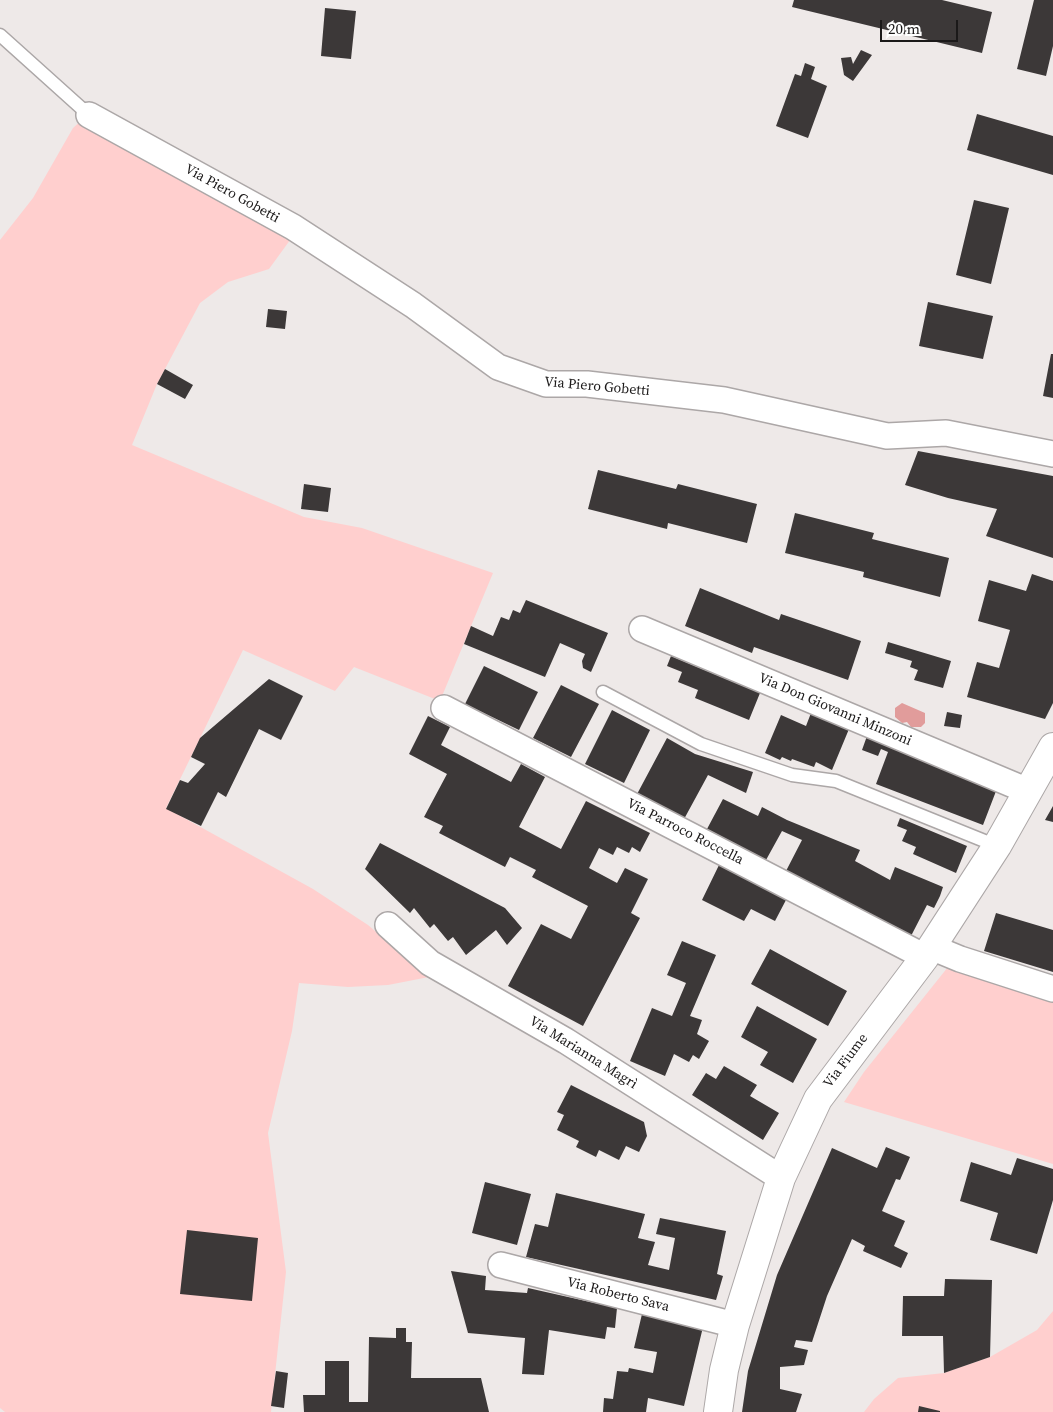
<!DOCTYPE html>
<meta charset="utf-8">
<style>
body{margin:0}
#map{position:relative;width:1053px;height:1412px;overflow:hidden;background:#eee9e8;font-family:"Source Serif 4",serif}
canvas{display:block}
.scale{position:absolute;left:880px;top:20px;width:78px;height:22px;box-sizing:border-box;border:2px solid #1b1919;border-top:0;padding-left:6px;font-size:15px;line-height:18px;white-space:nowrap;color:#1b1919;-webkit-text-stroke:4px #fff;paint-order:stroke}
</style>
<div id="map">
<canvas width="1053" height="1412"></canvas>
<div class="scale">20 m</div>
</div>
<script>
const c = document.querySelector('canvas').getContext('2d');
c.lineJoin = 'round';
function paint(path, color) {
  c.fillStyle = color;
  c.fill(path, 'evenodd');
}
function poly(rows) {
  const path = new Path2D();
  for (const r of rows) {
    path.moveTo(r[0], r[1]);
    for (let i = 2; i < r.length; i += 2) path.lineTo(r[i], r[i + 1]);
  }
  return path;
}
function trace(path, color, width, dash) {
  c.strokeStyle = color;
  c.lineWidth = width;
  c.lineCap = dash ? 'butt' : 'round';
  c.setLineDash(dash || []);
  c.stroke(path);
}
function drawText(font, color, halo, rows, align = 'center') {
  c.font = font + ' "Source Serif 4",serif';
  c.lineWidth = 5;
  c.setLineDash([]);
  c.textBaseline = 'middle';
  c.strokeStyle = halo;
  c.fillStyle = color;
  for (const [text, x, y, turn = 0] of rows) {
    c.save();
    c.translate(x, y);
    c.rotate((+turn || 0) * Math.PI / 180);
    c.textAlign = isNaN(turn) ? turn : align;
    if (halo) c.strokeText(text, 0, 0);
    c.fillText(text, 0, 0);
    c.restore();
  }
}
const green = poly([
 [83,119,293,236,269,269,228,282,200,303,157,384,132,445,304,517,362,528,493,573,440,701,354,667,335,691,243,650,166,808,313,889,368,925,429,977,388,985,348,987,299,983,292,1031,268,1133,286,1272,271,1412,5,1412,0,1408,0,240,33,198,73,128],
 [948,967,1053,1001,1053,1164,844,1102,864,1072],
 [1053,1311,1053,1412,864,1412,874,1399,898,1378,944,1373,990,1357,1037,1330]
]);
const water = poly([
 [902,703,925,713,925,723,921,727,911,727,907,722,902,723,895,717,895,708]
]);
const building = poly([
 [794,0,942,0,992,12,982,53,792,7],
 [1034,0,1053,0,1053,46,1046,76,1017,69],
 [325,8,356,11,351,59,321,56],
 [861,50,872,55,853,81,844,75,841,58,851,57,853,64],
 [805,63,815,67,811,79,827,86,808,138,776,126,795,74,801,76],
 [977,114,1053,136,1053,175,967,150],
 [974,200,1009,208,991,284,956,275],
 [928,302,993,316,983,359,919,346],
 [268,309,287,311,285,329,266,327],
 [1051,354,1053,354,1053,398,1043,396],
 [165,369,193,385,185,399,157,384],
 [918,451,1053,476,1053,558,986,536,997,509,948,498,905,485],
 [598,470,676,489,678,484,757,504,747,543,668,523,667,529,588,509],
 [304,484,331,488,328,512,301,509],
 [795,513,874,533,872,539,949,558,940,597,863,577,864,572,785,553],
 [1032,574,1053,581,1053,703,1045,719,967,697,977,662,999,668,1010,630,978,621,989,580,1026,591],
 [700,588,779,620,781,614,861,641,848,680,754,647,752,653,685,626],
 [526,600,608,633,591,672,583,668,582,661,585,654,560,643,545,677,464,644,471,626,493,636,501,617,509,620,513,610,520,613],
 [888,642,951,661,943,688,914,680,918,670,910,667,912,661,885,653],
 [671,656,760,693,749,720,695,698,698,690,678,682,682,672,667,666],
 [484,666,538,692,519,730,465,704],
 [269,679,303,696,281,740,259,729,226,797,218,792,201,826,166,809,180,780,188,783,205,764,191,757,200,738],
 [561,685,599,704,571,757,533,738],
 [612,710,650,730,624,783,585,764],
 [947,712,962,715,960,728,944,726],
 [811,713,849,729,832,770,816,762,814,767,792,759,791,761,782,757,780,760,765,753,781,715,806,726],
 [428,716,450,727,441,745,511,782,521,764,545,777,519,827,561,849,586,801,650,833,640,852,632,847,629,853,617,847,613,855,599,848,589,868,617,883,625,868,648,879,631,913,640,918,583,1026,508,986,541,924,571,939,588,906,532,877,536,870,510,857,505,867,439,833,443,826,424,817,447,774,409,754],
 [867,736,998,786,983,825,876,784,888,752,881,749,878,756,862,750],
 [667,738,695,754,753,772,746,793,708,775,683,821,636,796],
 [723,799,758,816,762,807,787,820,860,850,855,861,890,880,895,867,943,887,940,896,934,908,927,905,911,936,786,871,802,840,782,831,766,860,707,829],
 [1053,806,1053,822,1045,820],
 [900,818,967,846,956,873,913,854,916,847,902,841,907,830,897,826],
 [380,843,505,908,522,928,507,945,496,930,466,955,453,937,448,941,434,924,430,928,414,908,410,913,365,869],
 [719,865,786,900,775,921,751,909,744,921,702,900],
 [996,913,1053,930,1053,972,984,951],
 [682,941,716,955,690,1016,702,1020,697,1034,709,1041,699,1059,693,1055,689,1062,674,1054,665,1076,630,1061,652,1008,672,1016,686,983,667,975],
 [770,949,847,991,828,1026,751,984],
 [757,1006,817,1039,793,1083,760,1065,768,1052,741,1037],
 [724,1066,757,1085,750,1096,779,1113,763,1140,692,1095,706,1073,716,1079],
 [571,1085,644,1122,647,1136,639,1152,626,1146,619,1160,599,1150,596,1157,576,1147,579,1141,557,1130,564,1115,557,1112],
 [886,1147,910,1157,900,1180,896,1179,882,1211,905,1221,894,1246,908,1253,901,1268,863,1251,865,1246,852,1239,827,1296,812,1342,796,1340,794,1347,808,1350,804,1365,780,1367,780,1389,802,1394,796,1412,742,1412,748,1371,777,1275,832,1148,877,1168],
 [1017,1158,1053,1169,1053,1200,1037,1254,990,1240,998,1213,960,1201,971,1162,1011,1175],
 [485,1182,531,1194,517,1245,472,1233],
 [556,1193,645,1214,638,1238,655,1242,648,1265,669,1270,675,1238,656,1234,660,1218,726,1231,717,1274,723,1276,716,1300,526,1257,535,1224,548,1227],
 [187,1230,258,1238,252,1301,180,1294],
 [451,1271,486,1276,485,1290,527,1293,528,1288,617,1308,615,1328,607,1327,605,1339,549,1330,544,1375,522,1374,525,1338,468,1333],
 [945,1279,992,1280,990,1357,944,1373,943,1336,902,1336,903,1296,944,1296],
 [642,1314,703,1327,684,1406,648,1398,646,1412,603,1412,604,1398,613,1399,617,1371,628,1372,629,1368,653,1373,657,1352,634,1348],
 [396,1328,406,1328,406,1342,412,1342,411,1378,481,1378,489,1412,304,1412,303,1395,325,1395,325,1361,349,1361,349,1402,368,1402,369,1337,396,1338],
 [276,1371,288,1373,284,1408,271,1406],
 [919,1406,940,1411,940,1412,918,1412]
]);
const lane = poly([
 [0,35,89,115],
 [603,692,701,744,792,775,836,781,997,846]
]);
const street = poly([
 [89,115,293,227,413,305,498,367,546,384,587,384,724,400,887,436,946,433,1053,454],
 [642,629,1028,791],
 [444,708,925,957],
 [388,925,430,963,566,1041,781,1178],
 [931,947,960,959,1053,989],
 [501,1265,735,1325]
]);
const secondary = poly([
 [718,1412,724,1370,735,1325,781,1178,818,1099,925,957,997,846,1053,747]
]);
const streetNames = [
 ["Via Piero Gobetti",232,194,29],
 ["Via Piero Gobetti",597,387,5],
 ["Via Don Giovanni Minzoni",835,710,23],
 ["Via Parroco Roccella",685,832,27],
 ["Via Marianna Magrì",583,1053,32],
 ["Via Fiume",846,1061,-53],
 ["Via Roberto Sava",618,1295,14]
];
paint(green, '#ffcfce');
paint(water, '#e19c9b');
paint(building, '#3c3838');
trace(lane, '#aca7a7', 15);
trace(street, '#aca7a7', 28);
trace(secondary, '#aca7a7', 30);
trace(lane, '#fff', 12);
trace(street, '#fff', 25);
trace(secondary, '#fff', 28);
drawText('14px', '#1b1919', '#fff', streetNames);
</script>
